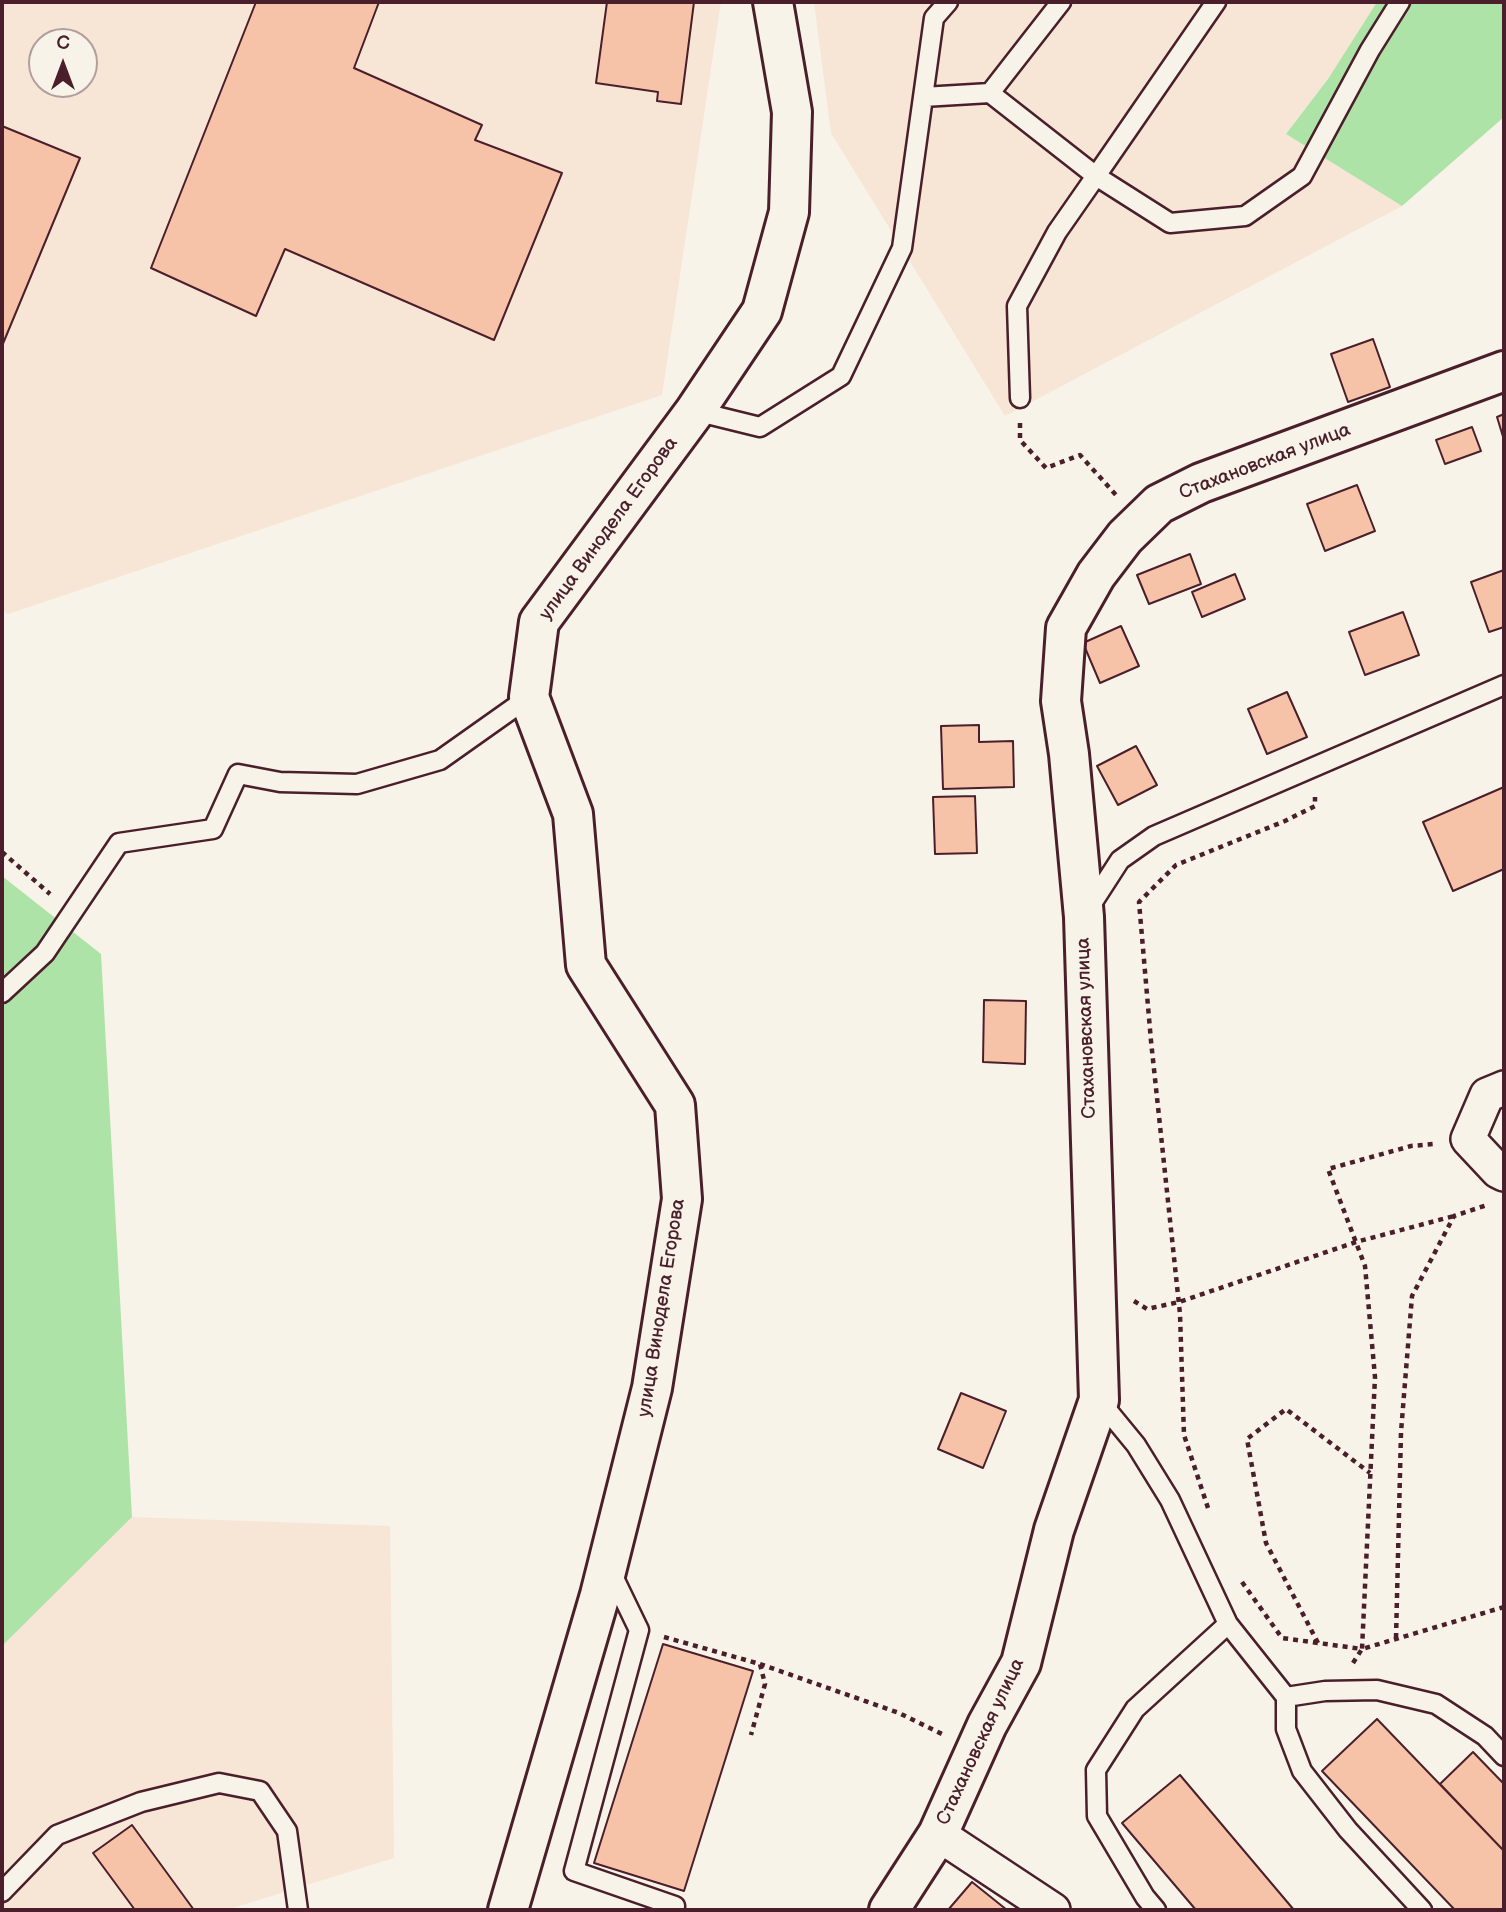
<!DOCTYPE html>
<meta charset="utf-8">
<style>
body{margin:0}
#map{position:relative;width:1506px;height:1912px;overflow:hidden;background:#f7f3e8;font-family:"Balsamiq Sans",sans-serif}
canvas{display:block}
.frame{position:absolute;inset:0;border:4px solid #4a1f2b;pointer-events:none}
.north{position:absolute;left:28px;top:28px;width:70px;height:70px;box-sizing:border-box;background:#f7f3e8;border:2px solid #b29e9c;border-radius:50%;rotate:0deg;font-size:19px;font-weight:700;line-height:28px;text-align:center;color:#4a1f2b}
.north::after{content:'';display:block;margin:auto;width:24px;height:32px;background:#4a1f2b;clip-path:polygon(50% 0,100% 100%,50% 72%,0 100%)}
</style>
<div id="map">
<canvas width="1506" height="1912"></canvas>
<div class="frame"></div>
<div class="north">С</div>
</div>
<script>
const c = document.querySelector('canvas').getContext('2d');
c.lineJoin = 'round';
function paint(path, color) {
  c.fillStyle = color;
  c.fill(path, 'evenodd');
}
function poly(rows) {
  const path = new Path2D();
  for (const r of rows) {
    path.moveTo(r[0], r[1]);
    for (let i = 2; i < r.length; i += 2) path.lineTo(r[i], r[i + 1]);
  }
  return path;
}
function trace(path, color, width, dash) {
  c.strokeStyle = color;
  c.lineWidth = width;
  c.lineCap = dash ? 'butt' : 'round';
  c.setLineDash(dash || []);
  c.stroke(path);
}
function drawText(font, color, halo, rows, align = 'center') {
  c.font = font + ' "Balsamiq Sans",sans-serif';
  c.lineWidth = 5;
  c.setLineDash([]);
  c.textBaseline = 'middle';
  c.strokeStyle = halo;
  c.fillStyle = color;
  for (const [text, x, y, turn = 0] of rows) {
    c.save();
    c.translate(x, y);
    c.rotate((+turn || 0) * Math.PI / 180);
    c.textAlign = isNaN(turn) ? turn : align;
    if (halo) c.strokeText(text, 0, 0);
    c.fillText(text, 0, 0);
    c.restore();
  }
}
const built = poly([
 [2,2,721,2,662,395,8,614,2,610],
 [42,42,84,42,84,84,42,84],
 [814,2,1377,2,1328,79,1286,134,1402,206,1005,416,831,133],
 [132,1517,390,1526,394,1858,226,1910,2,1910,2,1646]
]);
const green = poly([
 [1377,2,1504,2,1504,117,1402,206,1286,134,1328,79],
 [2,876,101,954,132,1517,2,1646]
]);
const building = poly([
 [256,2,379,2,354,68,482,125,475,140,562,173,494,340,285,249,256,316,151,268,256,2],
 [607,2,694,2,681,104,657,101,658,92,596,83,607,2],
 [2,126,80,158,2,346,2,126],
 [1373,339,1390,387,1348,402,1331,354,1373,339],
 [1504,414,1504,440,1497,417,1504,414],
 [1472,427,1481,451,1445,464,1436,440,1472,427],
 [1357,485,1375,531,1325,551,1307,504,1357,485],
 [1190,554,1201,584,1149,604,1137,575,1190,554],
 [1504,570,1504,627,1489,632,1471,582,1504,570],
 [1235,574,1245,599,1202,617,1192,592,1235,574],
 [1403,612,1419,655,1365,675,1349,632,1403,612],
 [1121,626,1139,666,1100,683,1083,643,1121,626],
 [1287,692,1307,737,1267,754,1248,709,1287,692],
 [979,725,979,742,1013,741,1014,787,943,789,941,726,979,725],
 [1136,746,1157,785,1118,805,1097,766,1136,746],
 [1504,787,1504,869,1453,891,1423,822,1504,787],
 [975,796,977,853,935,854,933,797,975,796],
 [984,1000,1026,1001,1025,1064,983,1062,984,1000],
 [961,1393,1006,1411,983,1468,938,1449,961,1393],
 [663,1644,753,1671,684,1891,594,1863,663,1644],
 [1377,1719,1504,1851,1504,1910,1455,1910,1322,1771,1377,1719],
 [1473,1752,1504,1784,1504,1851,1440,1784,1473,1752],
 [1180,1775,1294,1910,1196,1910,1122,1823,1180,1775],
 [132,1825,194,1910,135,1910,93,1853,132,1825],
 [972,1882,1007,1910,948,1910,972,1882]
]);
const path = poly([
 [1020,423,1020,440,1046,468,1080,455,1116,495],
 [2,852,50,894],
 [1134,1301,1147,1309,1179,1302,1356,1242,1454,1216],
 [1208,1508,1184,1435,1180,1314,1151,1041,1139,902,1176,865,1285,821,1315,806,1315,797],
 [1242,1582,1282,1638,1362,1649,1375,1377,1365,1266,1328,1169,1411,1146,1433,1144],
 [664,1637,760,1664,765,1684,751,1735],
 [1396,1638,1401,1432,1412,1296,1454,1216,1487,1205],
 [1318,1643,1266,1543,1247,1439,1286,1409,1370,1473],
 [1353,1663,1362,1649,1504,1607],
 [760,1664,899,1713,942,1734]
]);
const lane = poly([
 [1216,2,1096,176,1170,223,1245,216,1302,176,1370,50,1400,2],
 [990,93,1096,176,1057,232,1017,306,1020,398],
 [923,97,990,93,1061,2],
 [695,411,760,427,841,376,902,248,934,18,948,2],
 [1089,908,1120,860,1154,836,1504,685],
 [2,993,45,953,119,843,213,829,238,774,280,782,357,784,440,760,529,697],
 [1099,1400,1136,1445,1170,1500,1228,1624,1286,1697,1286,1729,1302,1771,1348,1830,1422,1910],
 [611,1572,639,1630,574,1871,675,1906],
 [1286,1697,1325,1691,1377,1690,1436,1704,1485,1736,1504,1756],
 [2,1892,57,1835,141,1802,219,1783,260,1791,287,1831,298,1910],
 [1156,1910,1145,1897,1097,1816,1096,1770,1135,1709,1228,1624]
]);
const street = poly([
 [1504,1088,1487,1095,1468,1139,1498,1171,1504,1174],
 [938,1834,1053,1910]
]);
const secondary = poly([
 [508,1910,600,1595,652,1388,682,1199,675,1105,586,965,573,814,529,697,539,622,695,411,762,311,789,212,792,112,773,2],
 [889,1910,938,1834,987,1725,1021,1663,1054,1530,1099,1400,1084,917,1069,754,1061,701,1066,628,1096,575,1125,537,1159,504,1201,483,1504,371]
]);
const streetNames = [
 ["Стахановская улица",1265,462,-21],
 ["улица Винодела Егорова",609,529,-54],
 ["Стахановская улица",1087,1028,-92],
 ["улица Винодела Егорова",662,1308,-81],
 ["Стахановская улица",981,1742,-65]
];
paint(built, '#f7e5d5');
paint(green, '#ade3a6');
paint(building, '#f7c3a8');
trace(building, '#4a1f2b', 2);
trace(lane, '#4a1f2b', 23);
trace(street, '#4a1f2b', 38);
trace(secondary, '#4a1f2b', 44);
trace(path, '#4a1f2b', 4.5, [5, 5]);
trace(lane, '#f7f3e8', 18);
trace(street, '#f7f3e8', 33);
trace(secondary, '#f7f3e8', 38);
drawText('19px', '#4a1f2b', '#f7f3e8', streetNames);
</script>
